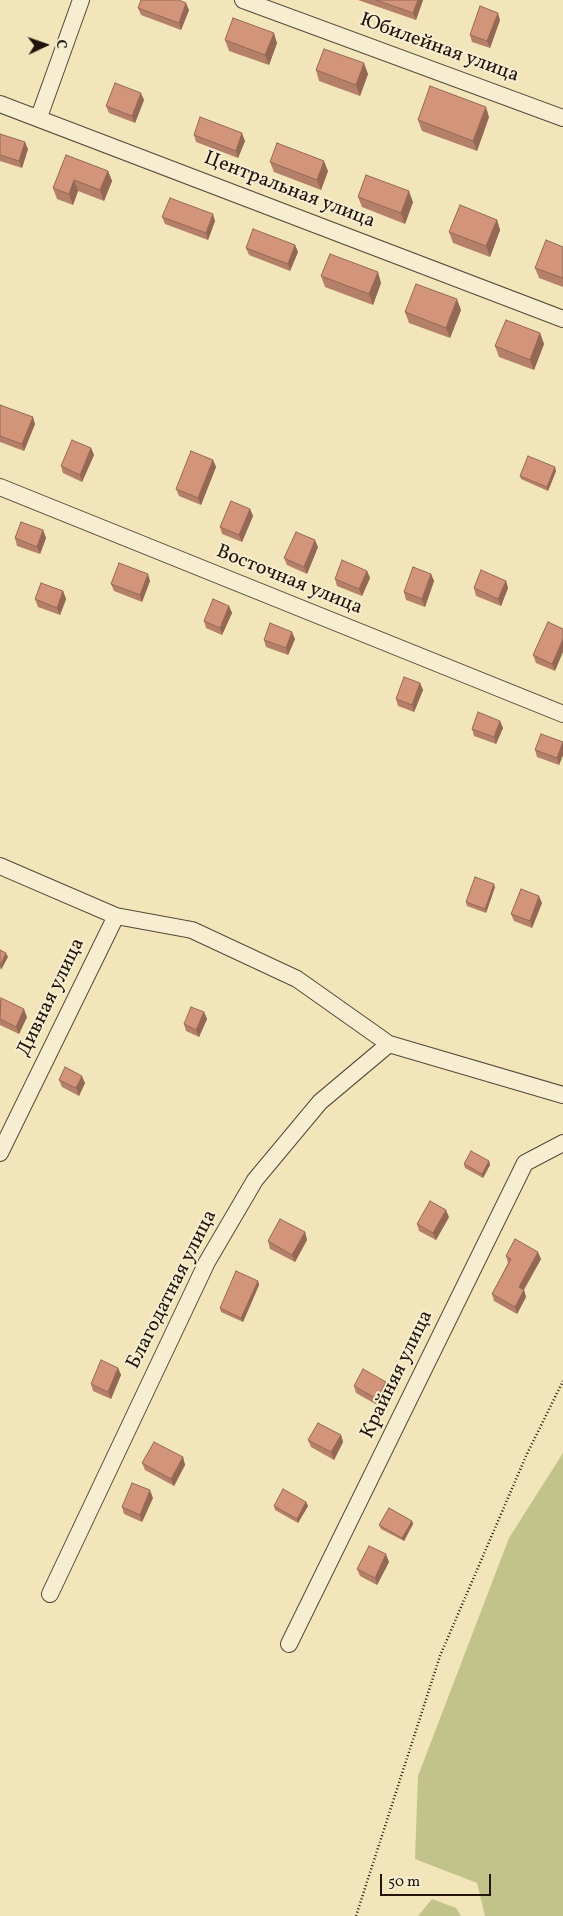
<!DOCTYPE html>
<meta charset="utf-8">
<style>
body{margin:0}
#map{position:relative;width:563px;height:1916px;overflow:hidden;background:#f3e5ba;font-family:Vollkorn,serif}
canvas{display:block}
.north{position:absolute;left:20px;top:20px;width:50px;height:50px;-webkit-text-stroke:4px #f7eed2;paint-order:stroke;rotate:87deg;font-size:14px;font-weight:700;line-height:20px;text-align:center;color:#20140b}
.north::after{content:'';display:block;margin:auto;width:18px;height:22px;background:#20140b;clip-path:polygon(50% 0,100% 100%,50% 72%,0 100%)}
.scale{position:absolute;left:380px;top:1874px;width:111px;height:22px;box-sizing:border-box;border:2px solid #20140b;border-top:0;padding-left:6px;font-size:15px;line-height:18px;white-space:nowrap;color:#20140b;-webkit-text-stroke:4px #f7eed2;paint-order:stroke}
</style>
<div id="map">
<canvas width="563" height="1916"></canvas>
<div class="north">С</div>
<div class="scale">50 m</div>
</div>
<script>
const c = document.querySelector('canvas').getContext('2d');
c.lineJoin = 'round';
function paint(path, color) {
  c.fillStyle = color;
  c.fill(path, 'evenodd');
}
function poly(rows) {
  const path = new Path2D();
  for (const r of rows) {
    path.moveTo(r[0], r[1]);
    for (let i = 2; i < r.length; i += 2) path.lineTo(r[i], r[i + 1]);
  }
  return path;
}
function trace(path, color, width, dash) {
  c.strokeStyle = color;
  c.lineWidth = width;
  c.lineCap = dash ? 'butt' : 'round';
  c.setLineDash(dash || []);
  c.stroke(path);
}
function drawText(font, color, halo, rows, align = 'center') {
  c.font = font + ' Vollkorn,serif';
  c.lineWidth = 4;
  c.setLineDash([]);
  c.textBaseline = 'middle';
  c.strokeStyle = halo;
  c.fillStyle = color;
  for (const [text, x, y, turn = 0] of rows) {
    c.save();
    c.translate(x, y);
    c.rotate((+turn || 0) * Math.PI / 180);
    c.textAlign = isNaN(turn) ? turn : align;
    if (halo) c.strokeText(text, 0, 0);
    c.fillText(text, 0, 0);
    c.restore();
  }
}
const green = poly([
 [563,1453,563,1916,485,1916,477,1883,415,1859,418,1776,509,1538],
 [432,1899,456,1908,461,1916,418,1916]
]);
const path = poly([
 [356,1916,440,1656,526,1456,563,1381]
]);
const minor = poly([
 [243,0,563,118],
 [0,104,563,319],
 [39,117,81,0],
 [0,487,563,714],
 [0,866,116,916,192,930,297,979,389,1044,563,1095],
 [0,1153,116,916],
 [50,1594,207,1262,255,1180,320,1102,389,1044],
 [289,1644,525,1163,563,1143]
]);
const wall = poly([
 [358,0,423,0,416,20],
 [138,8,189,10,181,30,141,15],
 [500,20,490,48,472,42,470,35],
 [225,40,277,43,269,65,229,51],
 [316,70,368,74,360,96,319,81],
 [144,100,135,123,109,113,106,106],
 [489,117,477,151,422,131,418,120],
 [0,134,28,149,22,168,0,161],
 [194,135,245,141,238,158,196,142],
 [66,155,108,171,112,181,104,201,78,191,73,205,57,199,53,188],
 [270,162,328,171,321,190,274,172],
 [358,197,413,202,405,224,362,207],
 [162,217,215,221,208,240,165,224],
 [497,220,500,230,490,257,453,243,449,232],
 [295,245,298,252,290,271,249,255,246,248],
 [563,247,563,287,539,278,535,268],
 [321,276,381,283,373,305,325,287],
 [461,310,450,338,409,323,405,312],
 [540,333,544,344,534,370,499,357,495,346],
 [0,405,35,424,24,451,0,442],
 [91,448,94,455,82,482,63,473,61,466],
 [213,460,216,467,201,505,179,496,176,489],
 [556,471,548,491,521,479,520,476],
 [250,509,253,516,242,542,222,534,220,527],
 [43,530,46,538,40,554,17,546,15,538],
 [318,547,307,574,287,565,284,558],
 [367,571,370,578,362,596,337,586,335,579],
 [431,574,434,581,425,607,406,600,404,592],
 [150,581,142,602,114,591,111,584],
 [506,581,508,588,501,606,476,596,474,588],
 [63,591,66,599,60,615,38,607,35,599],
 [229,606,232,613,222,635,206,628,204,621],
 [548,622,555,671,536,663,533,655],
 [295,639,288,655,266,647,264,640],
 [420,683,423,690,414,712,398,706,396,699],
 [500,721,503,728,496,744,474,736,472,729],
 [563,742,563,755,559,765,537,757,535,750],
 [495,887,486,913,467,906,466,902],
 [542,903,532,928,514,921,511,914],
 [0,999,27,1017,19,1034,0,1025],
 [204,1012,207,1019,199,1037,186,1031,184,1024],
 [59,1080,85,1083,79,1096,62,1087],
 [489,1161,490,1165,483,1178,465,1168,464,1164],
 [449,1217,436,1240,419,1231,417,1224],
 [305,1232,307,1240,295,1262,270,1249,268,1241],
 [506,1256,541,1259,524,1290,526,1297,517,1314,494,1301,492,1294,508,1263],
 [258,1281,259,1285,243,1322,221,1312,220,1308],
 [118,1368,121,1375,111,1399,93,1391,91,1384],
 [386,1382,389,1389,379,1406,356,1393,354,1386],
 [341,1435,343,1442,334,1460,311,1447,308,1440],
 [183,1457,185,1465,174,1486,145,1470,142,1463],
 [153,1498,142,1522,124,1514,122,1507],
 [306,1502,308,1506,298,1523,275,1510,274,1506],
 [412,1521,413,1524,404,1541,381,1529,379,1525],
 [389,1562,377,1585,360,1576,357,1569]
]);
const shadedWall = poly([
 [418,0,423,0,416,20,413,13],
 [186,3,189,10,181,30,179,23],
 [498,13,500,20,490,48,487,41],
 [274,33,277,43,269,65,265,55],
 [364,63,368,74,360,96,356,85],
 [141,93,144,100,135,123,132,116],
 [486,107,489,117,477,151,473,141],
 [242,133,245,141,238,158,236,151],
 [25,142,28,149,22,168,19,161],
 [324,161,328,171,321,190,317,180],
 [108,171,112,181,104,201,100,190],
 [74,180,78,191,73,205,69,194],
 [409,191,413,202,405,224,401,213],
 [213,214,215,221,208,240,206,233],
 [497,220,500,230,490,257,486,246],
 [295,245,298,252,290,271,288,264],
 [378,272,381,283,373,305,369,294],
 [457,299,461,310,450,338,446,328],
 [540,333,544,344,534,370,530,360],
 [33,417,35,424,24,451,22,444],
 [91,448,94,455,82,482,80,475],
 [213,460,216,467,201,505,198,498],
 [555,467,556,471,548,491,547,487],
 [250,509,253,516,242,542,239,535],
 [43,530,46,538,40,554,37,547],
 [315,540,318,547,307,574,304,567],
 [367,571,370,578,362,596,359,589],
 [148,574,150,581,142,602,140,595],
 [431,574,434,581,425,607,422,599],
 [506,581,508,588,501,606,498,599],
 [63,591,66,599,60,615,57,608],
 [229,606,232,613,222,635,220,628],
 [292,632,295,639,288,655,286,648],
 [563,639,563,652,555,671,552,664],
 [420,683,423,690,414,712,412,705],
 [500,721,503,728,496,744,494,737],
 [563,742,563,755,559,765,557,758],
 [494,884,495,887,486,913,485,909],
 [539,896,542,903,532,928,530,921],
 [6,953,8,957,1,970,0,966],
 [24,1009,27,1017,19,1034,16,1027],
 [204,1012,207,1019,199,1037,196,1030],
 [82,1076,85,1083,79,1096,76,1088],
 [489,1161,490,1165,483,1178,482,1174],
 [446,1210,449,1217,436,1240,433,1233],
 [305,1232,307,1240,295,1262,292,1255],
 [538,1252,541,1259,521,1294,519,1287],
 [258,1281,259,1285,243,1322,241,1318],
 [524,1290,526,1297,517,1314,515,1307],
 [118,1368,121,1375,111,1399,108,1392],
 [386,1382,389,1389,379,1406,377,1399],
 [341,1435,343,1442,334,1460,331,1452],
 [183,1457,185,1465,174,1486,171,1479],
 [150,1490,153,1498,142,1522,140,1515],
 [306,1502,308,1506,298,1523,297,1519],
 [412,1521,413,1524,404,1541,402,1538],
 [386,1554,389,1562,377,1585,375,1578]
]);
const building = poly([
 [141,0,179,0,186,3,179,23,138,8,141,0],
 [376,0,418,0,413,13,376,0],
 [480,6,498,13,487,41,470,35,480,6],
 [233,18,274,33,265,55,225,40,233,18],
 [324,49,364,63,356,85,316,70,324,49],
 [115,83,141,93,132,116,106,106,115,83],
 [430,86,486,107,473,141,418,120,430,86],
 [200,117,242,133,236,151,194,135,200,117],
 [0,134,25,142,19,161,0,155,0,134],
 [277,143,324,161,317,180,270,162,277,143],
 [66,155,108,171,100,190,74,180,69,194,53,188,66,155],
 [366,175,409,191,401,213,358,197,366,175],
 [170,198,213,214,206,233,162,217,170,198],
 [460,205,497,220,486,246,449,232,460,205],
 [253,229,295,245,288,264,246,248,253,229],
 [546,240,563,247,563,278,535,268,546,240],
 [330,254,378,272,369,294,321,276,330,254],
 [416,284,457,299,446,328,405,312,416,284],
 [506,320,540,333,530,360,495,346,506,320],
 [0,405,33,417,22,444,0,436,0,405],
 [72,440,91,448,80,475,61,466,72,440],
 [191,451,213,460,198,498,176,489,191,451],
 [528,456,555,467,547,487,520,476,528,456],
 [231,501,250,509,239,535,220,527,231,501],
 [21,522,43,530,37,547,15,538,21,522],
 [296,532,315,540,304,567,284,558,296,532],
 [342,560,367,571,359,589,335,579,342,560],
 [119,563,148,574,140,595,111,584,119,563],
 [413,567,431,574,422,599,404,592,413,567],
 [481,570,506,581,498,599,474,588,481,570],
 [41,583,63,591,57,608,35,599,41,583],
 [213,599,229,606,220,628,204,621,213,599],
 [548,622,563,629,563,639,552,664,533,655,548,622],
 [270,623,292,632,286,648,264,640,270,623],
 [404,677,420,683,412,705,396,699,404,677],
 [478,712,500,721,494,737,472,729,478,712],
 [541,734,563,742,557,758,535,750,541,734],
 [475,877,494,884,485,909,466,902,475,877],
 [521,889,539,896,530,921,511,914,521,889],
 [0,950,6,953,0,966,0,950],
 [1,998,24,1009,16,1027,0,1019,1,998],
 [191,1007,204,1012,196,1030,184,1024,191,1007],
 [65,1067,82,1076,76,1088,59,1080,65,1067],
 [471,1151,489,1161,482,1174,464,1164,471,1151],
 [430,1201,446,1210,433,1233,417,1224,430,1201],
 [280,1219,305,1232,292,1255,268,1241,280,1219],
 [515,1239,538,1252,519,1287,524,1290,515,1307,492,1294,511,1259,506,1256,515,1239],
 [236,1271,258,1281,241,1318,220,1308,236,1271],
 [101,1360,118,1368,108,1392,91,1384,101,1360],
 [363,1369,386,1382,377,1399,354,1386,363,1369],
 [318,1423,341,1435,331,1452,308,1440,318,1423],
 [154,1442,183,1457,171,1479,142,1463,154,1442],
 [132,1483,150,1490,140,1515,122,1507,132,1483],
 [283,1489,306,1502,297,1519,274,1506,283,1489],
 [389,1508,412,1521,402,1538,379,1525,389,1508],
 [369,1546,386,1554,375,1578,357,1569,369,1546]
]);
const streetNames = [
 ["Юбилейная улица",439,49,20],
 ["Центральная улица",289,191,21],
 ["Восточная улица",289,581,22],
 ["Дивная улица",52,998,-64],
 ["Благодатная улица",173,1290,-63],
 ["Крайняя улица",398,1375,-64]
];
paint(green, '#c2c28b');
trace(minor, '#554837', 18);
trace(path, '#20140b', 2.5, [1, 2.5]);
trace(minor, '#f7eed2', 16);
paint(wall, '#b58069');
paint(shadedWall, '#946855');
paint(building, '#d3957a');
trace(building, '#946855', 1);
drawText('20px', '#20140b', '#f7eed2', streetNames);
</script>
